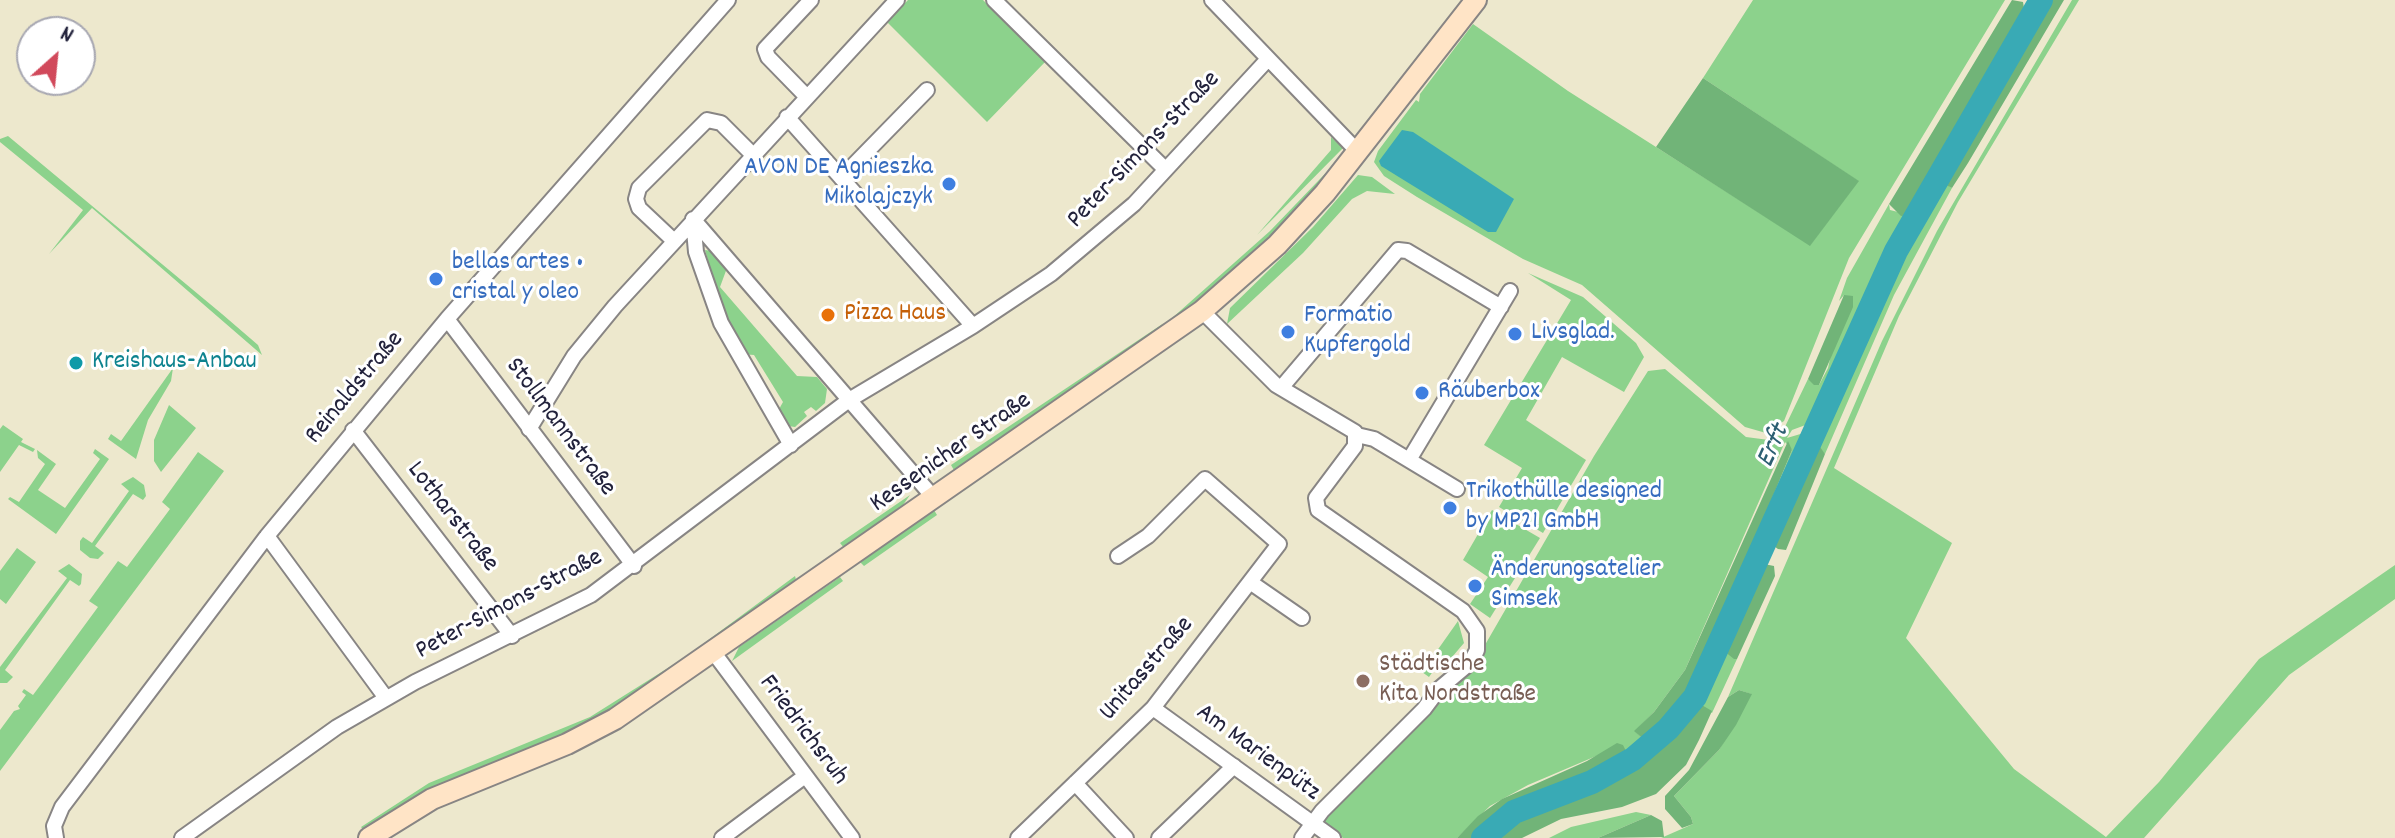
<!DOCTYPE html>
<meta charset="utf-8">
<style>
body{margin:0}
#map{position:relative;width:2395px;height:838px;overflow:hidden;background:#ede8cd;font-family:Dekko,sans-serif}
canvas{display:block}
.north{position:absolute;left:16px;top:16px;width:80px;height:80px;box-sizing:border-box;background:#fff;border:2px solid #a7a7b1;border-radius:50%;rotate:27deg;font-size:22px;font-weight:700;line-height:32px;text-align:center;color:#22223b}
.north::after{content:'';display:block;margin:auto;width:28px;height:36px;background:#d1495b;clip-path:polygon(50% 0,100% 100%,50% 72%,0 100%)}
</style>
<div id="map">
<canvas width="2395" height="838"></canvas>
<div class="north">N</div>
</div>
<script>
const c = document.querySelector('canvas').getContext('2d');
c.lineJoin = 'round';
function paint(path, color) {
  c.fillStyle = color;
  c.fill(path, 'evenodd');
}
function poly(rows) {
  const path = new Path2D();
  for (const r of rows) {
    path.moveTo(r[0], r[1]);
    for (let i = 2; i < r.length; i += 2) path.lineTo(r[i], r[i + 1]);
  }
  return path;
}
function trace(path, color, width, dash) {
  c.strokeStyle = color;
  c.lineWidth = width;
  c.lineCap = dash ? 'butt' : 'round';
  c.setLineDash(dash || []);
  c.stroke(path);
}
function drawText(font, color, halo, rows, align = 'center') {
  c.font = font + ' Dekko,sans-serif';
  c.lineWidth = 6;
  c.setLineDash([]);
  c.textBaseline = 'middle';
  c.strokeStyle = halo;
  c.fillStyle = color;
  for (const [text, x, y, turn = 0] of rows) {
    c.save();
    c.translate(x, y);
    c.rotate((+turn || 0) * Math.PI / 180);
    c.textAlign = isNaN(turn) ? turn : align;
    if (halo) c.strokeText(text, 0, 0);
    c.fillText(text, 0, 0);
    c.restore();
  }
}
const green = poly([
 [908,0,983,0,1045,62,987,122,887,22],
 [1753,0,2005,0,1849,258,1784,421,1766,433,1745,427,1582,285,1523,259,1417,197,1384,176,1374,162,1378,151,1416,100,1419,102,1420,94,1473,24,1568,91,1810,245,1858,181,1703,78],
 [2072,0,2079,0,1958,202,1899,316,1834,468,1952,543,1906,638,2014,769,2106,837,2159,782,2259,659,2395,565,2395,599,2289,675,2144,838,1661,838,1693,824,1691,817,1674,796,1719,750,1751,694,1739,690,1728,697,1882,341,1937,231],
 [8,136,222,314,258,345,262,355,92,208,49,254,83,210,0,142,0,139],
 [1331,137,1343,148,1257,235,1331,150],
 [1343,155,1305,207,1201,301,1171,319,1270,231],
 [1358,175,1372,177,1395,194,1367,191,1352,199,1303,253,1227,324,1230,308,1313,227],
 [1941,181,1952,188,1894,295,1825,454,1816,447,1812,449,1887,280],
 [1889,204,1890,210,1910,215,1874,281,1811,423,1792,430,1787,438,1807,432,1756,550,1760,528,1792,450,1785,442,1685,670,1654,712,1635,731,1642,738,1651,738,1628,755,1628,751,1601,754,1528,785,1490,806,1457,838,1343,838,1322,823,1323,819,1389,750,1410,734,1474,664,1594,456,1648,371,1665,369,1746,437,1769,440,1781,435,1808,379,1819,385,1828,368,1844,295,1839,301,1847,278],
 [705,250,712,251,727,268,720,287,797,376,817,377,827,389,825,403,816,411,811,407,804,412,807,416,795,427,788,426,778,411,783,402,754,355,741,354,725,320],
 [1528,273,1583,297,1636,343,1644,357,1624,392,1562,357,1526,420,1586,460,1543,533,1499,507,1522,468,1484,445,1571,300],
 [1164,323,1138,346,955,472,951,465],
 [173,368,171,381,148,420,136,459,108,439,111,434,121,441],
 [169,405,196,428,161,472,154,461,154,440],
 [3,425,23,439,21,442,35,449,33,452,19,445,0,472,0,429],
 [95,449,109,459,56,534,8,499,10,497,19,502,45,464,38,458,37,450,56,464,38,490,65,508,100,459,93,453],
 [198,452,224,471,0,771,0,730,14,711,20,709,18,706,26,695,22,692,24,689,33,695,51,671,98,607,89,601,118,561,127,567,170,509,162,502],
 [133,477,144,485,146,496,143,500,133,494,95,546,104,553,98,559,90,558,80,550,80,541,83,537,92,543,129,491,121,484],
 [910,495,898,512,845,549,840,543],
 [934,510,937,515,864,566,860,562],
 [1492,510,1540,538,1490,618,1470,604,1488,577,1463,560],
 [17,548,36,562,6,604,0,599,0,571],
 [69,564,82,574,81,584,79,586,70,580,5,670,13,677,7,683,0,683,0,667,67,578,58,571],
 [795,576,797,583,686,660,684,658],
 [840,577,843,581,732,661,739,647],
 [1458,621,1464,643,1441,670,1436,667,1429,677,1422,672],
 [1724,651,1737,659,1712,713,1698,705],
 [679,661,681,664,612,713,365,832,361,827,429,783,590,717],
 [1636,812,1651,815,1598,838,1549,838,1571,827]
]);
const forest = poly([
 [2012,0,2023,2,2025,14,1910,215,1901,216,1889,204],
 [2048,0,2064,0,1968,163,1952,188,1946,185,1941,181],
 [1703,78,1859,181,1810,246,1656,147],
 [1844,295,1853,296,1853,307,1819,385,1814,385,1808,379],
 [1788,441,1792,450,1760,528,1756,550,1702,673,1661,729,1651,738,1642,738,1634,731,1654,712,1685,670],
 [1820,447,1825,454,1821,464,1786,550,1778,549,1771,544,1812,449],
 [1764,564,1774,566,1775,576,1737,659,1734,659,1724,651],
 [1739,690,1752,694,1736,725,1719,750,1674,796,1691,817,1693,824,1682,828,1665,809,1665,796,1689,770,1728,697],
 [1700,704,1712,711,1699,740,1686,765,1656,794,1622,807,1561,819,1522,838,1492,838,1534,809,1598,786,1635,765,1661,744],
 [1617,743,1623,745,1628,755,1606,769,1517,803,1475,838,1457,838,1478,816,1502,799,1587,761],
 [1651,815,1662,821,1664,837,1598,838]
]);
const water = poly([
 [1402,130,1413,132,1514,199,1496,232,1488,232,1381,166,1379,161]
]);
const river = poly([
 [1483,838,1514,812,1592,782,1633,759,1668,729,1695,697,1896,251,2041,0]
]);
const street = poly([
 [994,0,1165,169],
 [1212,0,1359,153],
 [806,96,768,57,765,49,811,0],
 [787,117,973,326],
 [841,178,927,90],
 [693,219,934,498],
 [693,219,696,252,721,323,791,445],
 [673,240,639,208,636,199,639,188,707,120,721,123,752,154],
 [1202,311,1276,385,1355,432,1355,446,1316,498,1318,510,1463,611,1477,631,1477,650,1471,662,1439,689,1424,709,1322,811,1302,838],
 [447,319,634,566],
 [1281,388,1398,250,1407,251,1501,307],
 [529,429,574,356,615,306,897,0],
 [353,430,512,636],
 [1357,435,1374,439,1457,489],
 [1409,460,1510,291],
 [267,536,386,698],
 [1250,582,1302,618],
 [714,653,852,838],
 [1153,708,1333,838],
 [1075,783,1126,838],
 [56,838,54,826,62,807,267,536,447,319,728,0],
 [182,838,337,727,415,682,591,595,849,400,973,326,1051,274,1134,204,1268,59],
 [722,838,805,776],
 [1018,838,1153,708,1279,544,1205,479,1148,536,1118,556],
 [1159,838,1234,766]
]);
const secondary = poly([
 [369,838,432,799,567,744,615,719,1202,311,1277,245,1325,193,1476,0]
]);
const markers = [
 [949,184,8,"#3f7fe0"],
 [436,279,8,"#3f7fe0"],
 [828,315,8,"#e8710a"],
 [1288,332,8,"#3f7fe0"],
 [1515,334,8,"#3f7fe0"],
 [76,363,8,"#0f9aa8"],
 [1422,393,8,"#3f7fe0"],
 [1450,508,8,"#3f7fe0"],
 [1475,586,8,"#3f7fe0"],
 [1363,681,8,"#8d6e63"]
];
const streetNames = [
 ["Peter-Simons-Straße",1145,151,-46],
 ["Reinaldstraße",356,389,-50],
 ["Stollmannstraße",559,428,53],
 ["Kessenicher Straße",952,454,-35],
 ["Lotharstraße",451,518,52],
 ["Peter-Simons-Straße",510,606,-28],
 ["Unitasstraße",1148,670,-49],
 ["Friedrichsruh",802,731,53],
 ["Am Marienpütz",1257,754,36]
];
const shopNames = [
 ["AVON DE Agnieszka",933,169,"right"],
 ["Mikolajczyk",933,199,"right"],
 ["bellas artes •",452,264],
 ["cristal y oleo",452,294],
 ["Formatio",1304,317],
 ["Kupfergold",1304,347],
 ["Livsglad.",1531,334],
 ["Räuberbox",1438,393],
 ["Trikothülle designed",1466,493],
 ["by MP21 GmbH",1466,523],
 ["Änderungsatelier",1491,571],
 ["Simsek",1491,601]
];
const foodNames = [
 ["Pizza Haus",844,315]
];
const cultureNames = [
 ["Kreishaus-Anbau",92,363]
];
const educationNames = [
 ["Städtische",1379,666],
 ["Kita Nordstraße",1379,696]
];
const waterNames = [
 ["Erft",1775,447,-66]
];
paint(green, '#8cd28c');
paint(forest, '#71b478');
paint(water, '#39aab5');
trace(river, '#39aab5', 24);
trace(street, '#888584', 18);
trace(secondary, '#888584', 24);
trace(street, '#fff', 14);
trace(secondary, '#ffe4c6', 20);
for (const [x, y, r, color] of markers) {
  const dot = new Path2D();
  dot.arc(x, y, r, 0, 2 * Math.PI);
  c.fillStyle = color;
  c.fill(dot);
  trace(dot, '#fff', 3);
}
drawText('26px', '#22223b', '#fff', streetNames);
drawText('26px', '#366cbe', '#fff', shopNames, 'left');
drawText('26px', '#c56008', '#fff', foodNames, 'left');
drawText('26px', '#0d838f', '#fff', cultureNames, 'left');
drawText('26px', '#785e54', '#fff', educationNames, 'left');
drawText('italic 28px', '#2c5f72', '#fff', waterNames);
</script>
